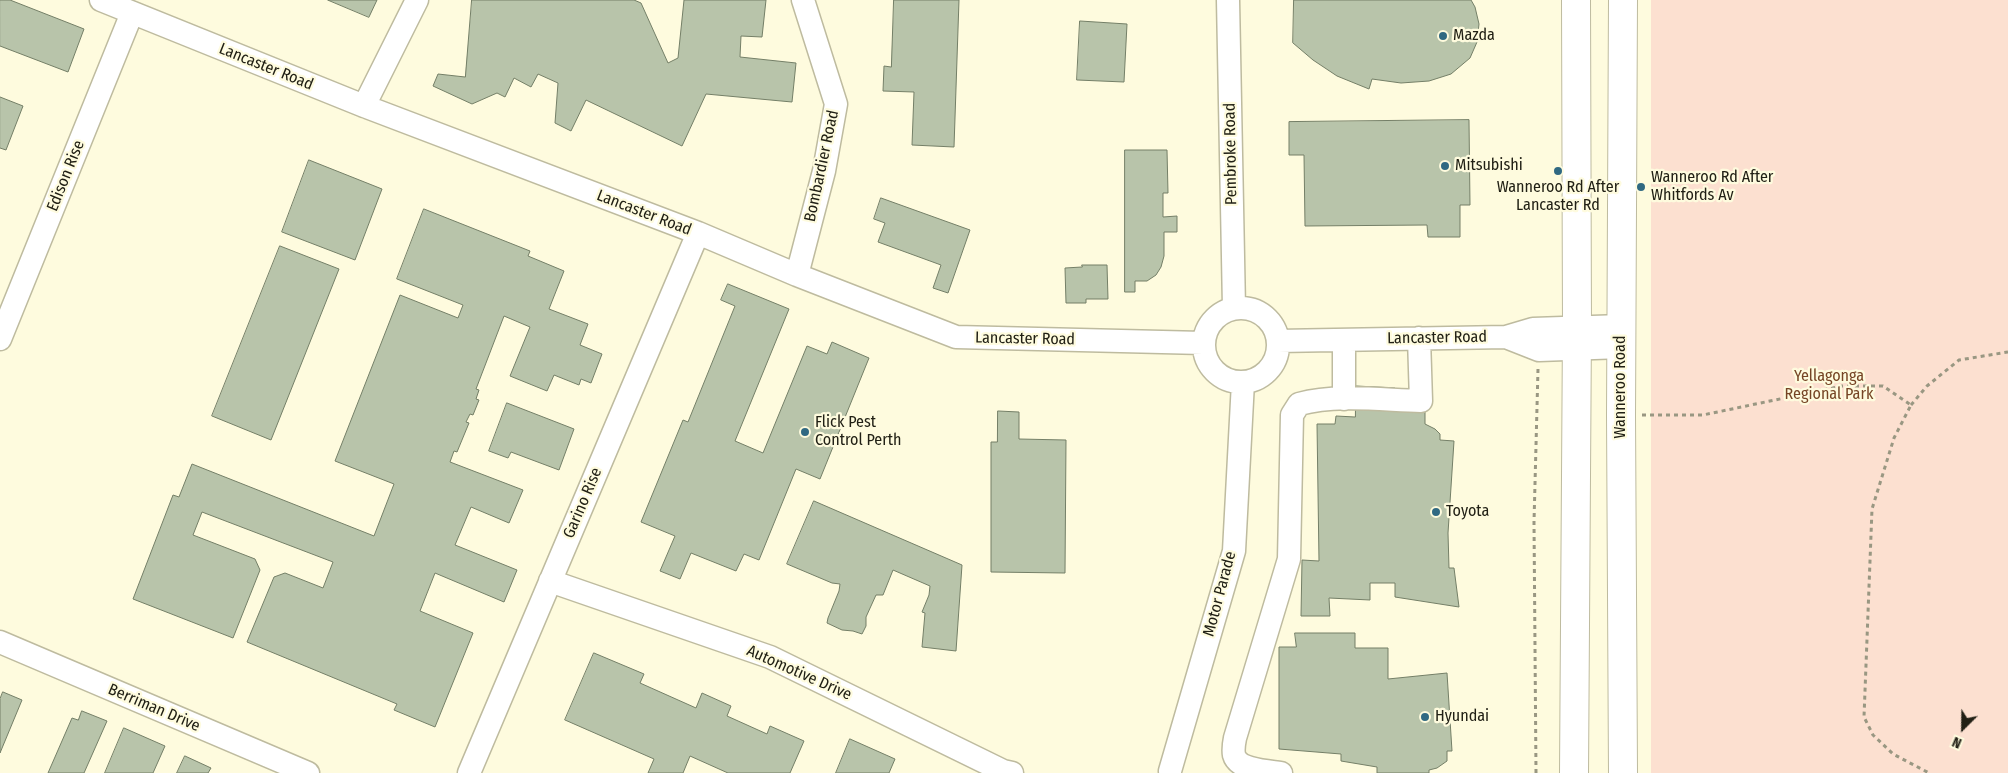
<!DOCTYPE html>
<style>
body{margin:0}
#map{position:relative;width:2008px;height:773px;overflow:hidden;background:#fefbde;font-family:"Fira Sans Condensed",sans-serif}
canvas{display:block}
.north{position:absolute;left:1938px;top:703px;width:50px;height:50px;-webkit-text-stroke:4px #fefbde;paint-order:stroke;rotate:203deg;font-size:14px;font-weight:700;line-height:20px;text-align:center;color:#212015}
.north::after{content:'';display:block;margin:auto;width:18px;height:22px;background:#212015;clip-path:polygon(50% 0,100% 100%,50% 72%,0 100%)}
</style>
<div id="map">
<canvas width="2008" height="773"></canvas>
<div class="north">N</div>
</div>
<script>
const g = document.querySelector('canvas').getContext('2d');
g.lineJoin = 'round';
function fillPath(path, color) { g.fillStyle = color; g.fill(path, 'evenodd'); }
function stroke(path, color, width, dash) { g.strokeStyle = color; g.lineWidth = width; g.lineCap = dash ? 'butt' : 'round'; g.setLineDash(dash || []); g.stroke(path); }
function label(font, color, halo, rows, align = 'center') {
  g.font = font + ' "Fira Sans Condensed",sans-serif'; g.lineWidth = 4.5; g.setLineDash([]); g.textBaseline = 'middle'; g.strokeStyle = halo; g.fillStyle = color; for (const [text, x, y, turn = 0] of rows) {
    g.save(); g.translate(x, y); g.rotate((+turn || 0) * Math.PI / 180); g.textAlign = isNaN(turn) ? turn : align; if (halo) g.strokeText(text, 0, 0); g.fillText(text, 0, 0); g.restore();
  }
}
fillPath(new Path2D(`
 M1651 0H2008V773H1651Z`), '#fce0d0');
const building = new Path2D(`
 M0 0H10L84 29 68 72 0 46Z
 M328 0H377L369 17Z
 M472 0H634L641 3 668 63 678 58 684 0H766L762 37 741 36 740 57 796 63 792 102 706 94 682 146 586 100 571 131 555 123 558 83 538 74 531 87 514 78 505 97 497 93 472 104 433 86 438 74 465 77Z
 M894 0H959L954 147 912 145 914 92 883 91 884 66 891 67Z
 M1294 0H1471L1475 7 1479 24 1477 42 1470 58 1451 74 1429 81 1401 83 1372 79 1369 89 1337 76 1313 60 1293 43Z
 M1080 21 1127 24 1124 82 1077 80Z
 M0 97 23 106 6 150 0 148Z
 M1469 120 1470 205H1460V237H1428L1427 225 1305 226 1304 155H1289V122Z
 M1125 150H1167L1168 193H1163V217L1177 216V232H1164V256L1161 267 1156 275 1147 281H1135V292H1125Z
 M309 160 382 189 355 260 282 232Z
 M881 198 970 230 948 293 933 288 941 265 878 242 885 223 874 219Z
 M424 209 530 251 528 256 564 271 549 309 588 324 580 345 602 354 591 383 581 379 579 385 554 375 547 391 510 376 530 327 504 316 476 389 479 390 476 399 479 400 473 415 470 414 466 422 469 423 457 452 454 451 450 462 523 490 509 523 471 507 455 545 517 570 504 602 435 573 420 611 473 633 435 727 394 710 397 704 247 642 274 577 285 573 323 588 333 562 202 512 193 535 255 559 260 570 233 638 133 599 173 495 179 497 192 464 374 536 394 484 335 461 400 295 458 318 463 305 397 279Z
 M280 246 339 269 271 440 212 416Z
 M1082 265H1107L1108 299H1086V303H1066L1065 268 1082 267Z
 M728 284 789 309 735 441 763 453 807 346 827 354 832 342 869 358 820 479 796 469 759 560 744 554 736 571 691 553 680 579 660 571 675 536 641 522 683 420 688 422 735 306 721 300Z
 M1356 386 1395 388 1394 410 1425 411V424L1435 429 1440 434V440L1454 441 1448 533 1449 568H1454L1459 607 1395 597V583H1370V600L1329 598 1330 616H1301L1302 560 1319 561 1317 424H1335L1336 416 1355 417Z
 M507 403 574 429 559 470 511 452 508 458 489 451Z
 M998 411 1019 412V439L1066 440 1065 573 991 572V442H997Z
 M814 501 962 565 956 651 922 647 925 613 922 612 929 595 930 586 893 570 883 595H876L866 617V626L862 634 853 631 842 630 827 623 828 618 839 591 840 584 832 583 787 564Z
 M1295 633H1355V648H1388V679L1447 673 1452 751H1447V761L1437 768 1429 770V773H1377V767L1341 761V754L1279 749V647H1296Z
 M594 653 644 674 640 683 696 708 702 693 731 706 727 716 767 734 770 726 804 741 790 773H728L690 756 683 773H648L654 759 565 720Z
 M3 692 22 700 0 753V699Z
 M82 711 107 721 84 773H48L72 718 78 720Z
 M124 728 165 746 153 773H105Z
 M850 739 895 759 889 773H836Z
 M185 756 211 768 208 773H177Z`);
fillPath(building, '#b8c4aa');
stroke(building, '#747f67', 1);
const minor = new Path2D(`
 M101 0 364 106 698 233 797 275 956 337 1203 343
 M1228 0 1234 308
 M364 106 417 0
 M797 275 824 171 836 104 803 0
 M1204 345a37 37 0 1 1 74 0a37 37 0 1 1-74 0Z
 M1506 337 1539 350 1622 347
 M0 339 132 13
 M1344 340V399
 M1278 341 1506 337 1533 329 1622 326
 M550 581 770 657 1003 771 1012 773
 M0 642 308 773
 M1170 771 1234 551 1243 382
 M469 773 698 233
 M1281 773C1268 771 1238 770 1234 755 1233 750 1234 743 1235 738L1289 559 1292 415 1299 404C1338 394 1381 400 1421 401L1419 338`);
const highway = new Path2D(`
 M1574 773 1577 327 1576 0
 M1623 773 1621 415 1623 0`);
stroke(minor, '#bebb9f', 25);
stroke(highway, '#bebb9f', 30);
stroke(new Path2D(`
 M1911 405 1927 386 1959 360 2008 352
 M1642 415H1703L1842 386H1883L1911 405 1894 438 1872 509 1864 717 1873 735 1893 754 1929 773
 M1536 773 1534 522 1538 369`), '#999782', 3, [4, 4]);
stroke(minor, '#fff', 22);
stroke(highway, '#fff', 28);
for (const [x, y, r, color] of [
 [1443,36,5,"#306982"],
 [1445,166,5,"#306982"],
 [1558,171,5,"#306982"],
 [1641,187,5,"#306982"],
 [805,432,5,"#306982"],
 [1436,512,5,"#306982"],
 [1425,717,5,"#306982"]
]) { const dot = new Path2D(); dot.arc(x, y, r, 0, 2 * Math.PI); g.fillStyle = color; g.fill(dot); stroke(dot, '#fefbde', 2); }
label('16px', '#212015', '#fefbde', [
 ["Mazda",1453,36],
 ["Mitsubishi",1455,166],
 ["Wanneroo Rd After",1651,178],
 ["Whitfords Av",1651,196],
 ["Wanneroo Rd After",1558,188,"center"],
 ["Lancaster Rd",1558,206,"center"],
 ["Flick Pest",815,423],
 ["Control Perth",815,441],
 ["Toyota",1446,512],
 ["Hyundai",1435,717]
], 'left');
label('16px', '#212015', '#fefbde', [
 ["Lancaster Road",266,67,22],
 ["Pembroke Road",1231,154,-91],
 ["Bombardier Road",822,166,-78],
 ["Edison Rise",66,176,-68],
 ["Lancaster Road",644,213,21],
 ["Lancaster Road",1437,338,-1],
 ["Lancaster Road",1025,339,1],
 ["Wanneroo Road",1621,387,-90],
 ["Garino Rise",583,503,-67],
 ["Motor Parade",1220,594,-75],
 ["Automotive Drive",799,673,24],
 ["Berriman Drive",154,708,23]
]);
label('16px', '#754424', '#fefbde', [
 ["Yellagonga",1829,377],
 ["Regional Park",1829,395]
]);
</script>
